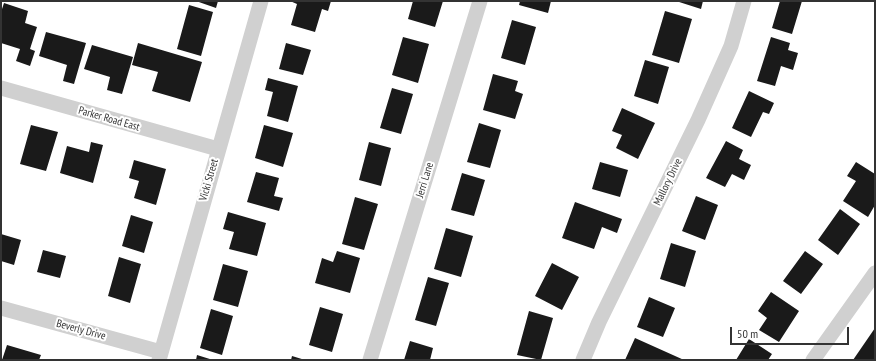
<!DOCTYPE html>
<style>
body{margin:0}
#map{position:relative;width:876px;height:361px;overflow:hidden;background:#fff;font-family:"PT Sans Narrow",sans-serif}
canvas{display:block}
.frame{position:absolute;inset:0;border:2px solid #333;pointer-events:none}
.scale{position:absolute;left:730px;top:327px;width:119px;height:18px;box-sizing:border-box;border:2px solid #333;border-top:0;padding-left:5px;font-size:12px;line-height:14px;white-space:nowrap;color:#333;-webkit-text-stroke:3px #fff;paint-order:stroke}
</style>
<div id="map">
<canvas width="876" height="361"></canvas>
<div class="frame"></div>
<div class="scale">50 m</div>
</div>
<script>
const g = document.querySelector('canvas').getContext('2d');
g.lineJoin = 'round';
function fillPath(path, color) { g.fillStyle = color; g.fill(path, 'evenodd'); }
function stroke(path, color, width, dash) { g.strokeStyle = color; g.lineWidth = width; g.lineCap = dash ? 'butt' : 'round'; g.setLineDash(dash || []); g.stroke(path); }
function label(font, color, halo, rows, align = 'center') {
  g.font = font + ' "PT Sans Narrow",sans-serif'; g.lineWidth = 4; g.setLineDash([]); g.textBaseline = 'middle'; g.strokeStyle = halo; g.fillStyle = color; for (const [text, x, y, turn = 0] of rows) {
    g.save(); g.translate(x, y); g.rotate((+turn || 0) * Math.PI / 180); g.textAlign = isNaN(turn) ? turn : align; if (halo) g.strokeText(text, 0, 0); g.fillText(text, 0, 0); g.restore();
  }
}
fillPath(new Path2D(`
 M196 1H218L216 8Z
 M290 1H331L328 11 322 9 315 32 291 25 297 4Z
 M413 1H443L435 27 408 19Z
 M520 1H551L548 13 519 5Z
 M676 1H703L701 9Z
 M780 1H802L792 34 772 28Z
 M4 3 28 11 25 23 37 27 30 49 35 51 30 66 16 61 20 49 1 43V12Z
 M189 5 213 12 201 56 177 49Z
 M665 11 692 19 679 63 652 55Z
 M512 20 536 27 525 65 501 58Z
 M46 32 86 43 74 84 63 81 67 65 39 56Z
 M403 37 429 44 418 83 392 75Z
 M771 37 790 43 788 50 798 53 793 70 781 66 775 86 757 81Z
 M138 43 202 62 190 102 152 91 158 72 132 65Z
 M286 43 311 50 303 75 279 69Z
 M92 45 133 57 122 94 107 90 110 77 84 69Z
 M645 60 669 67 658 104 634 96Z
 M493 74 518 81 515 91 523 94 515 119 483 110Z
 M268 78 298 86 288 122 267 116 273 92 265 90Z
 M392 88 413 94 401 134 380 128Z
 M749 91 774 103 769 114 763 112 751 137 732 128Z
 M622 108 655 123 638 159 616 148 622 135 612 131Z
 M479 123 501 130 490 168 467 162Z
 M31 125 58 132 46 171 20 164Z
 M264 125 293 133 283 167 255 158Z
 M726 141 743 150 739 159 751 165 744 180 732 174 725 187 706 178Z
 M91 142 103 145 93 183 60 173 67 146 89 152Z
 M369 142 391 148 381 186 359 180Z
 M134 160 166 169 156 205 134 198 139 181 129 178Z
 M600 162 628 170 620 197 592 189Z
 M856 162 875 174V205L868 217 843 201 856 181 847 176Z
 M256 172 279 178 274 196 283 198 279 211 247 202Z
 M462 173 485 180 474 216 451 210Z
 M696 196 718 205 705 240 682 231Z
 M355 197 378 204 364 250 342 244Z
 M575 202 622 219 617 233 602 227 594 249 562 238Z
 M840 209 860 224 838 255 818 240Z
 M228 212 266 223 257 256 229 249 234 232 223 229Z
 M131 215 153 222 144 253 122 246Z
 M446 228 473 236 461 277 434 269Z
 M1 234 21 240 14 265 1 261Z
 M671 243 696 251 685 287 660 279Z
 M43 250 66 256 60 278 37 272Z
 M337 251 360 258 350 293 315 283 322 258 333 262Z
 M805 251 823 264 801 294 783 281Z
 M119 257 141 264 130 303 108 296Z
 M552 263 579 277 562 310 535 296Z
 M223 264 248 271 238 307 213 300Z
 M428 277 449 283 436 326 415 320Z
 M771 292 799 311 779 342 759 330 767 318 758 311Z
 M649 297 675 308 663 337 637 327Z
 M320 307 343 314 332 352 309 345Z
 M211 309 233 316 222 355 200 348Z
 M529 311 553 318 541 360 517 355Z
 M875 328V360H853Z
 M635 338 684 360H625Z
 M749 339 772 354 768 360H736Z
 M410 341 433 348 430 360H404Z
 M7 345 41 355 39 360H2Z
 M197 355 213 360H196Z
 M292 356 305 360H291Z`), '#1a1a1a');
stroke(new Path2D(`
 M1 88 218 149
 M1 308 161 352
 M159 360 261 1
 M370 360 480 1
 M583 360 599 322 698 120 731 46 744 1
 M813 360 875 273`), '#d0d0d0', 15);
label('11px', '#333', '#fff', [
 ["Parker Road East",109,119,16],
 ["Vicki Street",209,180,-74],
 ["Jerri Lane",425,180,-73],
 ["Mallory Drive",668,182,-64],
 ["Beverly Drive",81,330,15]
]);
</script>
